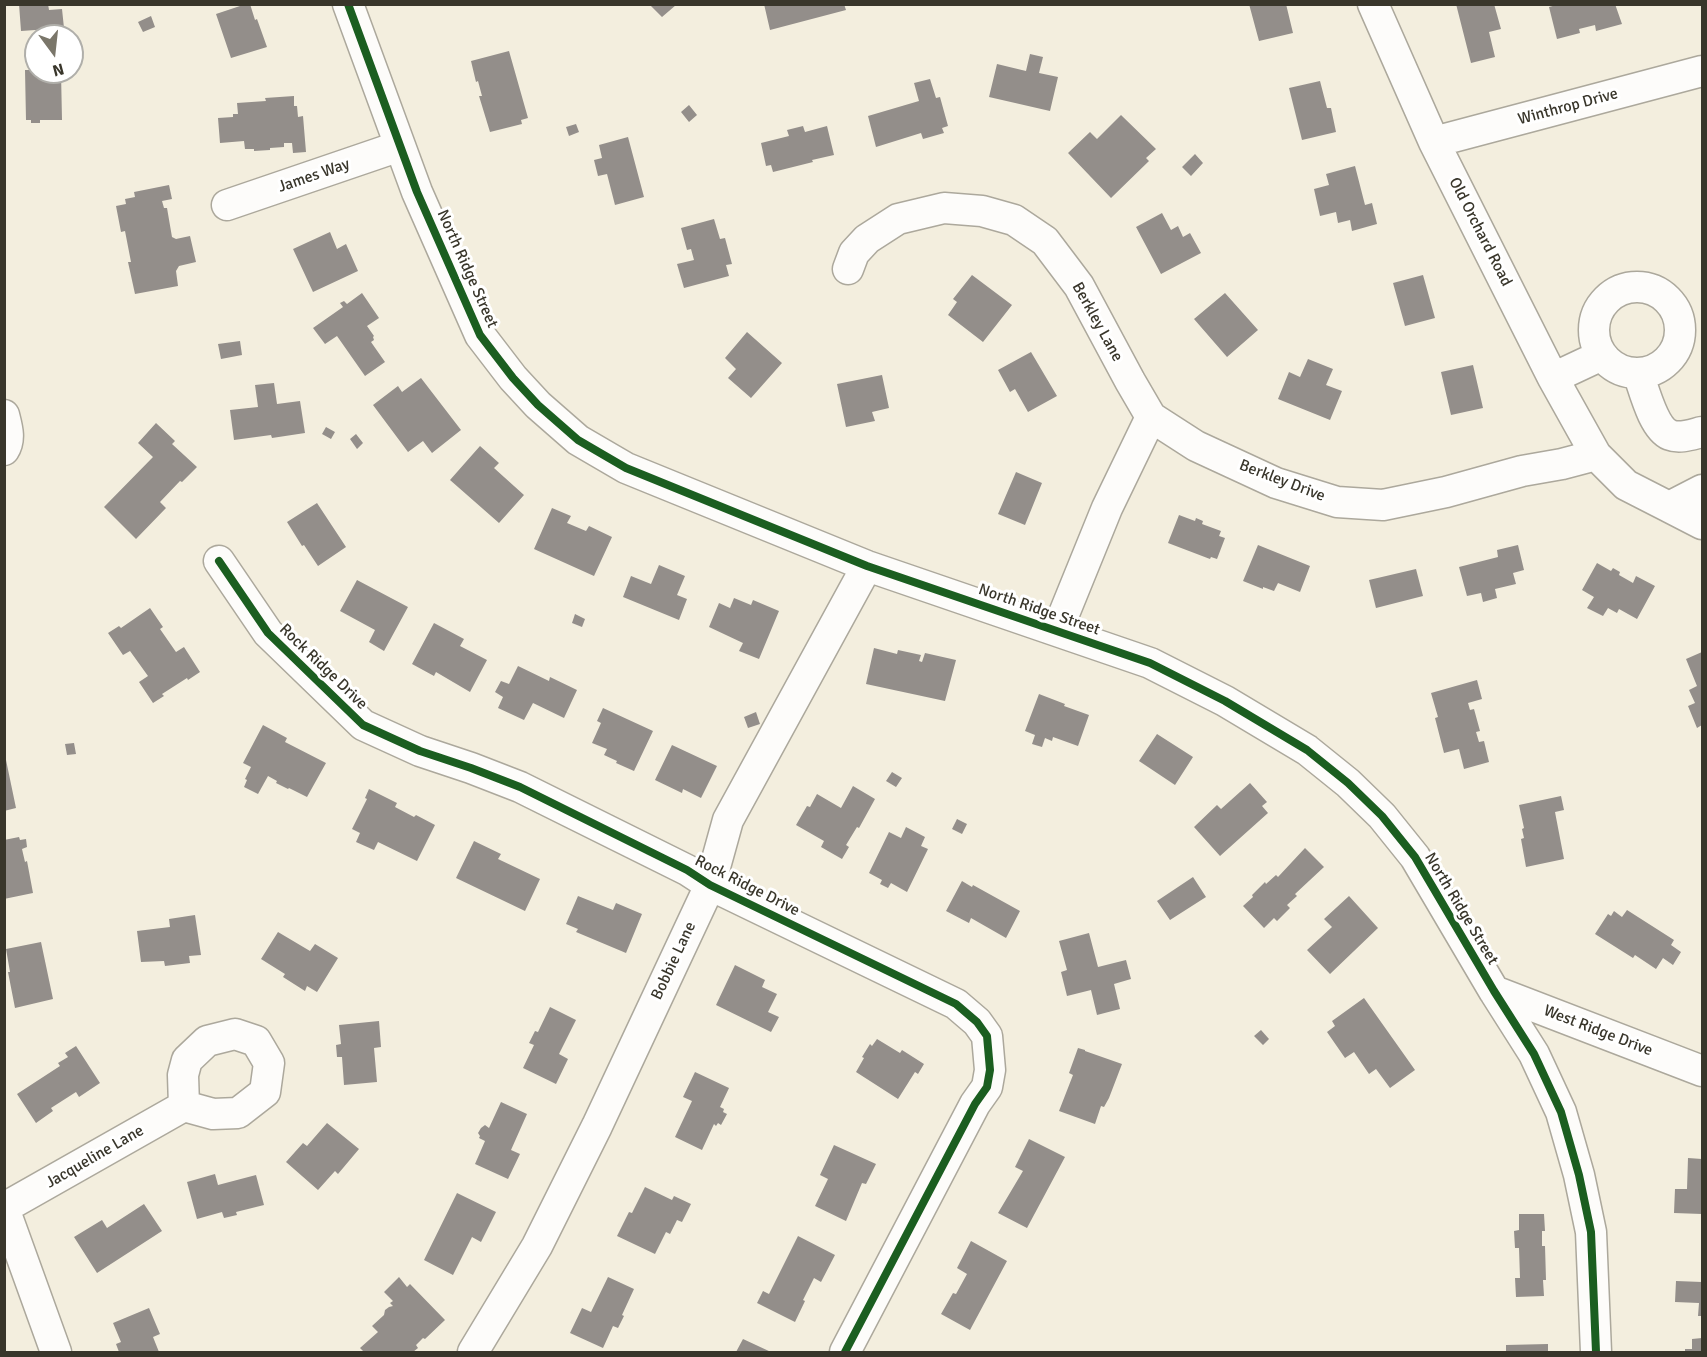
<!DOCTYPE html>
<style>
body{margin:0}
#map{position:relative;width:1707px;height:1357px;overflow:hidden;background:#f3eede;font-family:Signika,sans-serif}
canvas{display:block}
.frame{position:absolute;inset:0;border:6px solid #39362b;pointer-events:none}
.north{position:absolute;left:24px;top:24px;width:60px;height:60px;box-sizing:border-box;background:#fff;border:2px solid #b0afaa;border-radius:50%;rotate:165deg;font-size:16px;font-weight:700;line-height:24px;text-align:center;color:#39362b}
.north::after{content:'';display:block;margin:auto;width:21px;height:27px;background:#7a766a;clip-path:polygon(50% 0,100% 100%,50% 72%,0 100%)}
</style>
<div id="map">
<canvas width="1707" height="1357"></canvas>
<div class="frame"></div>
<div class="north">N</div>
</div>
<script>
const g = document.querySelector('canvas').getContext('2d');
g.lineJoin = 'round';
function fillPath(path, color) { g.fillStyle = color; g.fill(path, 'evenodd'); }
function stroke(path, color, width, dash) { g.strokeStyle = color; g.lineWidth = width; g.lineCap = dash ? 'butt' : 'round'; g.setLineDash(dash || []); g.stroke(path); }
function label(font, color, halo, rows, align = 'center') {
  g.font = font + ' Signika,sans-serif'; g.lineWidth = 6; g.setLineDash([]); g.textBaseline = 'middle'; g.strokeStyle = halo; g.fillStyle = color; for (const [text, x, y, turn = 0] of rows) {
    g.save(); g.translate(x, y); g.rotate((+turn || 0) * Math.PI / 180); g.textAlign = isNaN(turn) ? turn : align; if (halo) g.strokeText(text, 0, 0); g.fillText(text, 0, 0); g.restore();
  }
}
fillPath(new Path2D(`
 M19 4H48L49 10 62 9 64 28 21 31Z
 M246 4H250L255 20 257 19 267 47 231 58 216 14Z
 M764 4H844L846 10 770 30Z
 M1249 4H1286L1293 33 1259 41Z
 M1456 4H1494L1501 29 1489 32 1495 57 1471 63Z
 M1560 4H1615L1622 24 1596 31 1595 25 1579 29 1580 33 1557 39 1549 7Z
 M650 5H676L662 17Z
 M151 16 155 27 143 32 138 22Z
 M509 51 528 118 521 120 522 124 490 132 479 96H482L478 81 476 82 471 61Z
 M1030 54 1043 57 1039 73 1058 77 1050 111 989 97 997 64 1026 71Z
 M25 70H36V72H61L62 120H40V123H31V120H26Z
 M930 79 936 98 940 97 948 126 942 128 944 133 923 139 921 133 876 147 868 116 919 101 914 83Z
 M1320 81 1327 108H1331L1336 132 1302 140 1289 88Z
 M294 96V106H297L298 117 303 116 306 152 293 153 292 143H284V147L270 148V150L254 151V149H245L244 141 220 143 218 118 233 117V114H238L237 103 266 101 265 98Z
 M689 105 697 115 689 122 681 112Z
 M1121 115 1156 149 1146 158 1149 161 1111 198 1068 153 1090 132 1097 139Z
 M576 124 579 132 569 136 566 127Z
 M803 126 805 132 827 126 834 155 812 160 813 162 773 172 771 165 766 166 761 143 789 136 787 130Z
 M628 137 644 197 615 205 607 174 598 176 594 160 602 158 599 145Z
 M1195 154 1203 163 1191 176 1182 167Z
 M1355 166 1365 205 1372 203 1377 224 1352 231 1350 220 1338 223 1336 212 1320 216 1314 189 1329 185 1326 174Z
 M169 185 172 199 162 201 164 208H167L172 237 176 239 190 236 196 262 179 266 176 271 178 286 135 294 128 262H131L125 231 121 232 116 206 126 204 125 199 135 197 134 192Z
 M1162 213 1171 230 1178 226 1183 237 1190 233 1201 253 1161 274 1136 227Z
 M714 219 720 239 725 238 732 264 726 265 729 276 684 288 677 264 694 260 691 249 687 250 681 228Z
 M330 232 337 249 346 244 358 271 313 292 293 249Z
 M972 275 1012 305 983 342 948 315 957 302 953 299Z
 M1423 275 1435 318 1405 326 1393 283Z
 M362 293 379 318 367 326 374 336 373 337 374 340 371 342 385 362 365 376 337 336 325 344 313 328 343 307 340 303 344 301 347 304Z
 M1225 293 1258 330 1227 357 1194 319Z
 M747 332 782 363 751 398 728 378 736 369 725 358Z
 M240 341 242 355 221 359 218 344Z
 M1031 352 1057 396 1028 412 1015 389 1010 392 998 370Z
 M1308 359 1333 369 1326 385 1342 391 1330 420 1278 399 1289 372 1300 377Z
 M1473 365 1483 408 1451 415 1441 372Z
 M882 375 889 408 872 412 875 421 846 427 837 384Z
 M421 378 461 430 432 453 423 441 408 452 373 405 398 386 402 392Z
 M274 383 277 404 300 401 305 433 272 438 271 435 234 440 230 410 258 407 255 385Z
 M156 423 175 441 172 444 197 467 182 482 180 481 160 502 166 508 136 539 104 507 153 457 138 443Z
 M326 427 335 432 331 439 322 434Z
 M356 434 363 443 357 449 350 439Z
 M480 446 499 463 494 468 524 495 499 523 450 480Z
 M1016 472 1042 483 1025 525 998 514Z
 M317 503 346 547 318 566 304 545 302 546 287 522Z
 M552 508 571 516 567 523 586 531 589 526 612 537 594 576 534 549Z
 M1179 515 1195 521 1196 518 1203 521 1202 524 1221 531 1219 536 1225 538 1217 559 1211 557 1210 559 1168 543Z
 M1258 545 1310 566 1300 592 1278 583 1274 591 1263 587V589L1243 581Z
 M1518 545 1524 570 1513 573 1516 584 1495 589 1497 598 1483 602 1481 593 1467 596 1459 567 1498 557 1497 550Z
 M1597 563 1611 571 1613 568 1620 572 1619 575 1633 583 1636 576 1655 586 1637 619 1619 609 1617 613 1608 608 1603 616 1587 608 1594 597 1582 590Z
 M659 565 685 576 677 595 687 599 679 620 623 597 631 576 651 584Z
 M1416 569 1423 596 1376 608 1369 580Z
 M357 580 408 607 384 651 369 642 375 630 340 611Z
 M734 598 751 605 753 600 779 611 759 659 739 651 743 643 709 627 719 603 730 608Z
 M150 608 163 627 160 629 176 652 184 647 200 672 188 680 187 678 162 694 164 696 153 703 139 682 148 676 130 651 123 655 108 633 119 626 121 628Z
 M575 614 585 619 582 627 572 623Z
 M434 623 464 639 460 646 487 660 470 692 436 672 434 676 412 664Z
 M874 648 897 654 898 650 921 655 919 661 922 662 925 653 956 660 945 701 866 684Z
 M1702 652V725L1697 728 1688 706 1695 703 1689 690 1697 686 1686 659Z
 M518 666 549 681 550 677 577 690 564 718 533 703 524 720 498 708 503 697 495 692 501 681 509 684Z
 M1477 680 1482 699 1468 703 1470 710 1474 709 1480 731 1476 732 1479 742 1484 741 1489 762 1464 769 1459 749 1444 753 1435 718 1438 717 1431 693Z
 M1039 694 1065 704 1064 706 1089 715 1078 746 1053 737 1052 741 1045 738 1042 747 1032 744 1035 735 1025 731Z
 M603 708 653 731 634 771 616 763 617 761 604 755 607 749 592 743 601 723 597 721Z
 M756 712 760 724 748 728 744 717Z
 M263 725 287 738 285 742 326 763 307 797 289 788 288 789 276 783 277 781 268 776 258 794 244 787 247 780 245 779 251 767 243 763Z
 M1157 734 1193 757 1175 785 1139 761Z
 M74 743 76 754 67 755 65 744Z
 M672 745 717 766 701 798 683 789 682 793 655 780Z
 M6 760 16 808 4 811V761Z
 M892 772 902 778 896 787 886 781Z
 M1250 783 1267 802 1262 806 1268 813 1220 856 1194 827 1217 805 1221 809Z
 M853 786 875 799 859 828 857 827 846 845 849 847 842 859 821 847 824 841 796 825 807 806 810 807 817 794 841 808Z
 M369 789 397 803 395 807 414 817 416 815 435 825 417 861 378 842 374 850 356 842 360 833 352 829 367 799 365 798Z
 M1561 796 1564 810 1555 812 1564 859 1526 867 1521 839 1524 838 1522 829 1524 828 1519 805Z
 M957 819 967 824 962 834 952 829Z
 M906 827 925 837 921 846 928 849 907 892 891 883 888 888 880 884 882 880 869 873 889 832 901 838Z
 M19 837 20 840 26 839 27 847 22 849 25 862 27 861 33 893 4 899V840Z
 M474 841 501 854 498 859 540 879 525 911 456 878Z
 M1305 848 1324 867 1295 894 1297 896 1287 905 1290 908 1277 921 1274 918 1264 928 1243 906 1253 897 1252 895 1265 882 1266 884 1276 875 1278 877Z
 M1193 877 1206 897 1170 920 1157 901Z
 M962 881 972 887 973 885 1020 911 1006 938 971 918 969 923 946 911Z
 M578 896 613 910 616 903 642 914 626 953 576 932 578 929 566 924Z
 M1349 896 1378 928 1330 974 1307 950 1332 927 1324 919Z
 M1627 910 1674 940 1671 945 1681 952 1673 965 1663 958 1656 969 1635 955 1633 958 1595 934 1608 914 1611 916 1614 911 1622 917Z
 M195 915 201 955 189 956 190 963 165 966 164 961 141 962 137 931 170 927 169 919Z
 M278 932 310 951 315 944 338 958 317 992 307 986 305 991 283 977 285 974 261 959Z
 M1089 933 1098 967 1126 960 1131 979 1114 984 1120 1009 1097 1015 1091 990 1067 996 1061 972 1067 970 1059 941Z
 M41 942 53 999 15 1008 8 972H10L6 949Z
 M735 965 765 980 762 987 777 994 768 1012 779 1017 771 1032 716 1005Z
 M1364 998 1415 1070 1390 1088 1376 1069 1369 1074 1354 1052 1345 1058 1327 1032 1335 1026 1332 1021Z
 M550 1007 576 1020 559 1054 568 1059 556 1084 523 1068 534 1045 529 1043 535 1031 538 1032Z
 M379 1021 381 1047 374 1048 377 1082 344 1085 342 1057H337L336 1045 341 1044 339 1025Z
 M1261 1030 1269 1039 1263 1045 1254 1036Z
 M877 1039 900 1053 902 1050 924 1064 918 1074 915 1072 898 1099 856 1072 864 1058 862 1057 870 1044 872 1046Z
 M76 1046 100 1083 79 1097 76 1092 51 1108 53 1111 36 1123 17 1094 60 1066 58 1063 68 1057 65 1053Z
 M1078 1048 1085 1050V1051L1122 1064 1109 1098 1104 1107 1101 1106 1095 1124 1059 1111 1073 1075 1069 1073Z
 M695 1072 729 1088 720 1107 724 1109 723 1112 727 1114 721 1125 718 1123 716 1126 714 1124 702 1150 675 1137 692 1101 683 1097Z
 M501 1102 527 1114 511 1150 520 1154 508 1179 475 1164 485 1141 479 1138 480 1136 478 1133 481 1128 485 1125 489 1128Z
 M327 1123 359 1149 338 1174 335 1171 318 1190 286 1162 303 1143 307 1146Z
 M1029 1139 1065 1157 1027 1228 998 1213 1023 1171 1015 1167Z
 M834 1145 876 1164 866 1184 862 1183 846 1221 815 1206 828 1179 820 1175Z
 M1688 1158 1702 1159V1214L1674 1213 1675 1189H1687Z
 M215 1174 218 1185 256 1175 264 1205 236 1212 237 1215 224 1218 222 1212 197 1219 187 1182Z
 M645 1187 672 1200 674 1196 691 1204 682 1222 677 1220 670 1234 666 1232 655 1254 617 1236 629 1212 632 1213Z
 M457 1193 496 1212 481 1242 472 1237 453 1275 424 1260Z
 M144 1204 162 1231 97 1273 74 1237 102 1220 107 1228Z
 M1519 1214H1544L1545 1231H1542V1246H1545L1546 1280H1543L1544 1296 1516 1297 1515 1278H1520L1519 1248H1515L1514 1231 1519 1230Z
 M798 1236 835 1255 821 1282 814 1278 803 1300 805 1301 795 1322 757 1303 763 1291 769 1294Z
 M971 1241 1007 1261 970 1330 941 1314 953 1293 956 1294 967 1274 957 1268Z
 M399 1277 407 1287 410 1284 445 1320 425 1339 423 1338 416 1345 418 1348 413 1352H364L360 1348 378 1332 372 1326 384 1315 385 1310 389 1307 393 1306 390 1303 393 1301 384 1292Z
 M608 1277 634 1289 622 1315 624 1316 618 1328 613 1326 603 1348 570 1333 582 1308 591 1312Z
 M1676 1281 1702 1282V1316H1698L1699 1303 1675 1302Z
 M149 1308 160 1334 153 1337 159 1352H119L116 1344 121 1342 113 1323Z
 M1702 1338V1352H1685V1349H1692V1339Z
 M743 1339 771 1352H736Z
 M1548 1344V1352H1506V1345Z`), '#938e8a');
const minor = new Path2D(`
 M348 4 417 192 480 335 513 378 538 405 578 440 626 468 867 566 1150 663 1225 701 1307 750 1348 783 1382 816 1415 857 1494 991 1534 1054 1561 1112 1579 1175 1591 1232 1596 1352
 M1373 4 1434 142 1553 378 1596 455
 M1434 142 1702 71
 M227 205 400 146
 M848 269 854 253 867 239 898 219 944 208 982 211 1014 220 1045 241 1079 286 1130 381 1151 417 1196 446 1276 483 1337 502 1383 505 1446 492 1522 471 1562 464 1596 455 1626 485 1669 507 1702 490
 M1594 330a43 43 0 1 1 86 0a43 43 0 1 1-86 0Z
 M1638 373C1644 389 1653 428 1670 435 1680 439 1693 434 1702 432
 M1553 378 1602 355
 M4 415C7 427 11 439 4 450
 M1669 507 1702 524
 M219 561 268 633 363 725 420 751 471 768 520 787 687 870 710 885 956 1004 977 1022 987 1036 990 1070 987 1087 975 1104 845 1352
 M1057 631 1107 508 1151 417
 M1494 991 1702 1071
 M4 1208 184 1106 213 1114 238 1113 265 1092 269 1063 256 1041 235 1034 207 1041 187 1060 183 1075 184 1106
 M4 1208 56 1352
 M473 1352 537 1246 597 1126 710 885 728 820 867 566`);
stroke(minor, '#aca89c', 33);
stroke(minor, '#fdfcfa', 30);
stroke(new Path2D(`
 M348 4 417 192 480 335 513 378 538 405 578 440 626 468 867 566 1150 663 1225 701 1307 750 1348 783 1382 816 1415 857 1494 991 1534 1054 1561 1112 1579 1175 1591 1232 1596 1352
 M219 561 268 633 363 725 420 751 471 768 520 787 687 870 710 885 956 1004 977 1022 987 1036 990 1070 987 1087 975 1104 845 1352`), '#1b5e20', 8);
label('16px', '#39362b', '#fff', [
 ["Winthrop Drive",1568,107,-15],
 ["James Way",314,176,-19],
 ["Old Orchard Road",1480,232,63],
 ["North Ridge Street",467,269,66],
 ["Berkley Lane",1097,322,61],
 ["Berkley Drive",1282,481,21],
 ["North Ridge Street",1039,610,19],
 ["Rock Ridge Drive",323,667,44],
 ["Rock Ridge Drive",747,886,27],
 ["North Ridge Street",1461,909,59],
 ["Bobbie Lane",674,961,-65],
 ["West Ridge Drive",1598,1031,21],
 ["Jacqueline Lane",95,1157,-30]
]);
</script>
